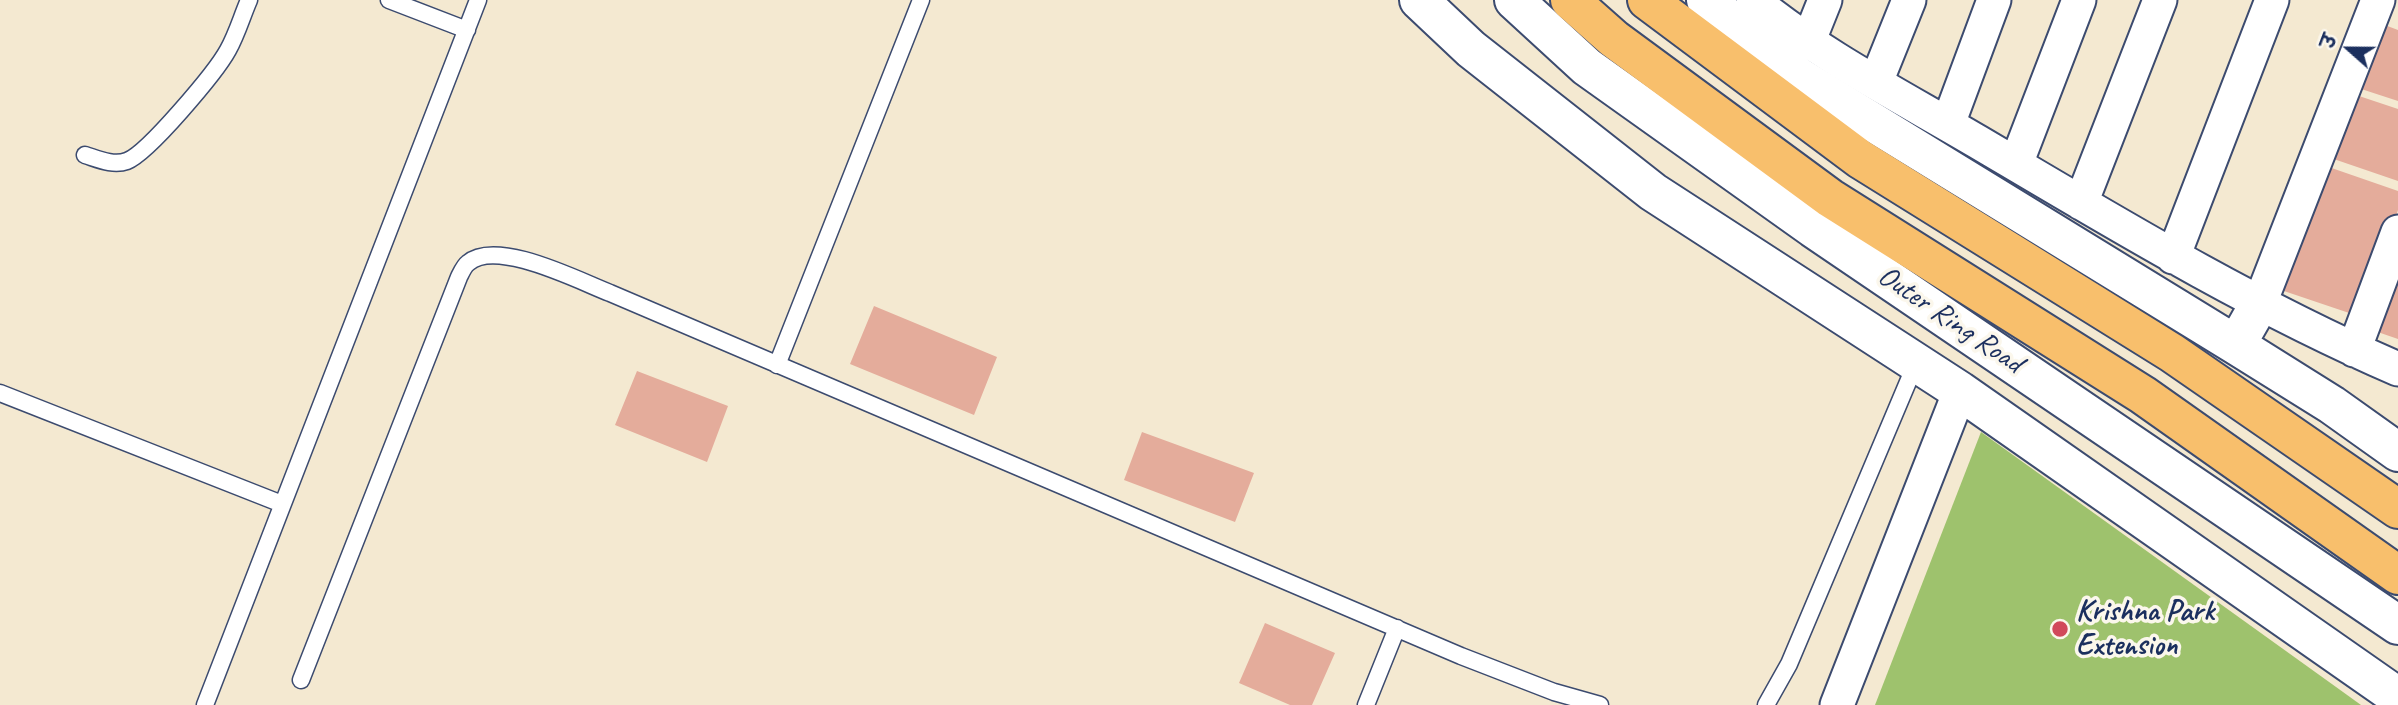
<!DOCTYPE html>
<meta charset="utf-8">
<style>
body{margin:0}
#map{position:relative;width:2398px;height:705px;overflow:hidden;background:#f4e9d1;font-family:Caveat,"Playpen Sans Deva",sans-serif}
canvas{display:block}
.north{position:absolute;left:2314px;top:14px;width:70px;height:70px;-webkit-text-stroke:5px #fbf7ec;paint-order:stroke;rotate:291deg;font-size:19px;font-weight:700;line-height:28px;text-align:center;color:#1b2f5e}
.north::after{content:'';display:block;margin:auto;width:24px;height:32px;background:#1b2f5e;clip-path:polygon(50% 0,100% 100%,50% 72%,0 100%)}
</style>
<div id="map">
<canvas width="2398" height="705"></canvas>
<div class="north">उ</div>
</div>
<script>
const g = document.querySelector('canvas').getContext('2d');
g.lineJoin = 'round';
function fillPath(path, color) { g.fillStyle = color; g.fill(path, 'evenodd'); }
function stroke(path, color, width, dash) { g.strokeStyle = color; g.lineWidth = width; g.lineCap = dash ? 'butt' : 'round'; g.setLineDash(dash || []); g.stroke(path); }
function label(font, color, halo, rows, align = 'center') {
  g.font = font + ' Caveat,sans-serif'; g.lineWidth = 7; g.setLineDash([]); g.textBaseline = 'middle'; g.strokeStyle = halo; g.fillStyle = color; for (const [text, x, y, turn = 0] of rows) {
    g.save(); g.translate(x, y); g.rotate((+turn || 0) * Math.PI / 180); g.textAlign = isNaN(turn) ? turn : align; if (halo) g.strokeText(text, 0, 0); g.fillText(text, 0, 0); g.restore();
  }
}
fillPath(new Path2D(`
 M1981 432 2343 692 2361 705H1875Z`), '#9ec26d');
fillPath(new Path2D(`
 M2374 21 2398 30V101L2352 86Z
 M2344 91 2398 109V181L2322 155Z
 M2320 164 2398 191V210L2361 317 2278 289Z
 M2398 263V339L2366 328Z
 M874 306 997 357 974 415 850 364Z
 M637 371 728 406 707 462 615 425Z
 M1142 432 1254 473 1235 522 1124 480Z
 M1265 623 1335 653 1312 705H1290L1239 683Z`), '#e4ac9b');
const service = new Path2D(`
 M389 0 467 30
 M85 155C98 159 113 166 127 161 148 153 216 72 228 50 237 34 242 16 249 0
 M777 365 921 0
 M0 393 282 504
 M301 680 459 277C461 273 464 266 468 263 496 238 579 281 610 293L1461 656 1554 692 1600 705
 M205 705 478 0
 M1366 705 1397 628
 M1766 705 1789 664 1916 363`);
const minor = new Path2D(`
 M1753 0C1821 56 1902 97 1978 142 2115 223 2252 306 2398 369
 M1809 40 1825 0
 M1876 82 1909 0
 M1948 124 1994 0
 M2016 164 2079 0
 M2081 203 2160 0
 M2173 257 2272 0
 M2260 303 2378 0
 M2354 350 2398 232
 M1837 705 1960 391`);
const tertiary = new Path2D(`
 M1419 0 1471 49 1653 192 1960 391 2398 697
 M1514 0 1587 67 1813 228 2398 625
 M1706 0 1799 77 2236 345 2332 405 2398 452
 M2236 345 2260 303`);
const primary = new Path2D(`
 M1570 0 1614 39 1830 198 2143 395 2398 575
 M1647 0 1860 159 2172 353 2398 509`);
stroke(service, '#3c4b6f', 19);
stroke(minor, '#3c4b6f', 37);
stroke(tertiary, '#3c4b6f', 42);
stroke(primary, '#3c4b6f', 42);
stroke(service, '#fff', 16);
stroke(minor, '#fff', 33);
stroke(tertiary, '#fff', 38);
stroke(primary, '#f8bf6c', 38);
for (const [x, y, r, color] of [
 [2060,629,9,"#d1495b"]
]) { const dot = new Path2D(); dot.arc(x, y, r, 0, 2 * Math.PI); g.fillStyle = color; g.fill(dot); stroke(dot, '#fbf7ec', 2.5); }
label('30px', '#1b2f5e', '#fbf7ec', [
 ["Outer Ring Road",1950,320,34]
]);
label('bold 30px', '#1b2f5e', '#fbf7ec', [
 ["Krishna Park",2076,612],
 ["Extension",2076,646]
], 'left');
</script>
